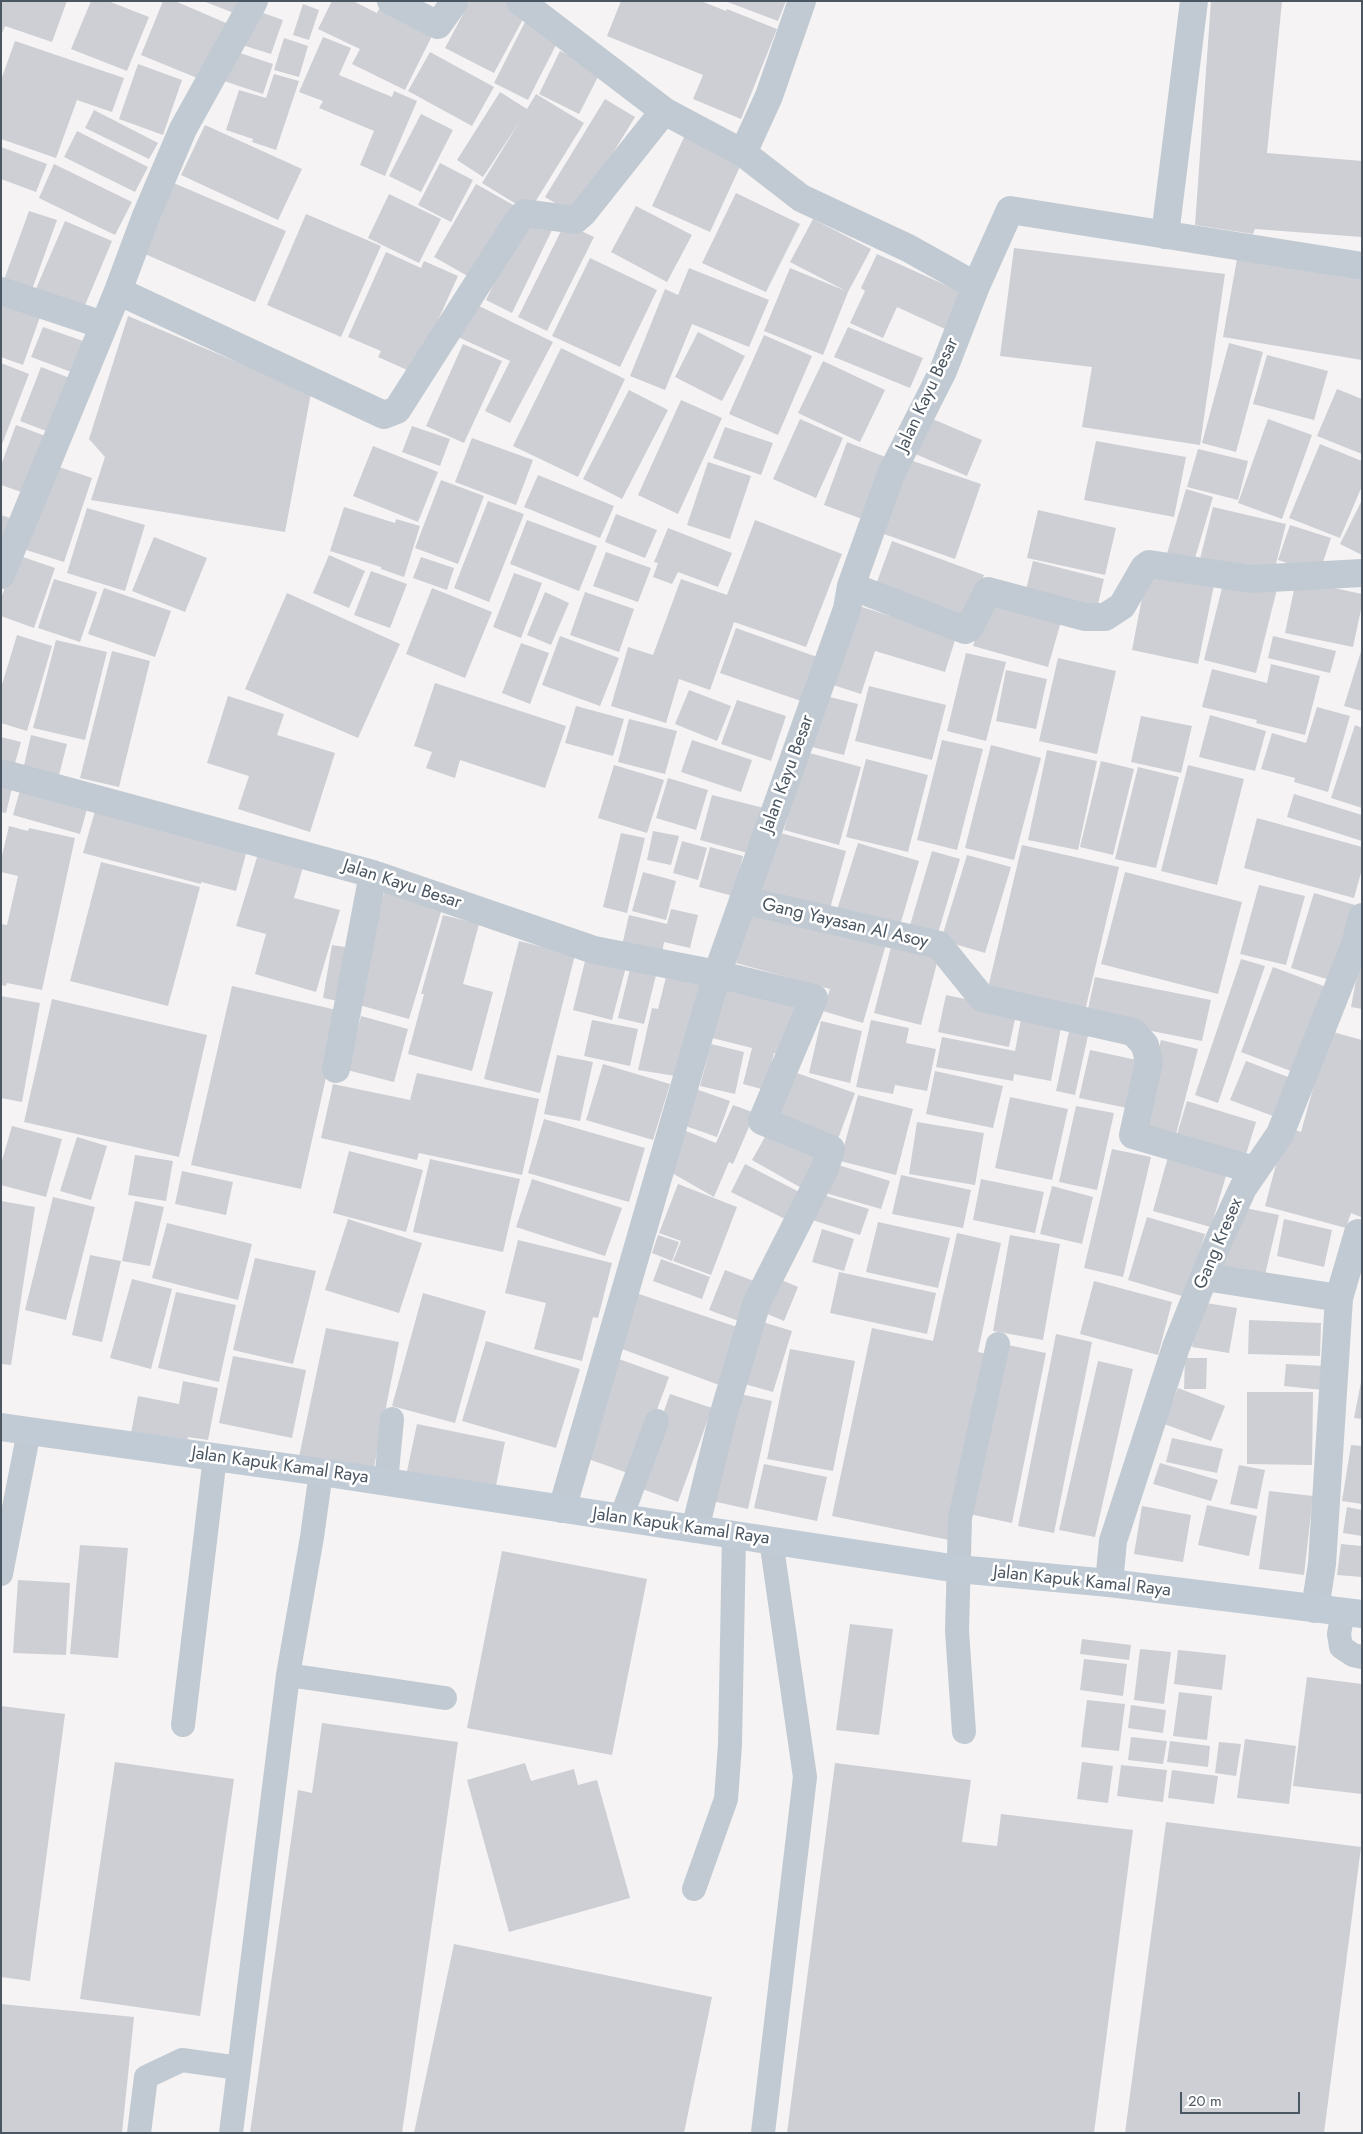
<!DOCTYPE html>
<style>
body{margin:0}
#map{position:relative;width:1363px;height:2134px;overflow:hidden;background:#f5f3f3;font-family:Jost,sans-serif}
canvas{display:block}
.frame{position:absolute;inset:0;border:2px solid #4a5661;pointer-events:none}
.scale{position:absolute;left:1180px;top:2092px;width:120px;height:22px;box-sizing:border-box;border:2px solid #4a5661;border-top:0;padding-left:6px;font-size:15px;line-height:18px;white-space:nowrap;color:#4a5661;-webkit-text-stroke:4px #fff;paint-order:stroke}
</style>
<div id="map">
<canvas width="1363" height="2134"></canvas>
<div class="frame"></div>
<div class="scale">20 m</div>
</div>
<script>
const g = document.querySelector('canvas').getContext('2d');
g.lineJoin = 'round';
function fillPath(path, color) { g.fillStyle = color; g.fill(path, 'evenodd'); }
function stroke(path, color, width, dash) { g.strokeStyle = color; g.lineWidth = width; g.lineCap = dash ? 'butt' : 'round'; g.setLineDash(dash || []); g.stroke(path); }
function label(font, color, halo, rows, align = 'center') {
  g.font = font + ' Jost,sans-serif'; g.lineWidth = 5; g.setLineDash([]); g.textBaseline = 'middle'; g.strokeStyle = halo; g.fillStyle = color; for (const [text, x, y, turn = 0] of rows) {
    g.save(); g.translate(x, y); g.rotate((+turn || 0) * Math.PI / 180); g.textAlign = isNaN(turn) ? turn : align; if (halo) g.strokeText(text, 0, 0); g.fillText(text, 0, 0); g.restore();
  }
}
fillPath(new Path2D(`
 M1 1H67L52 42 5 26 1 36Z
 M91 1H108L149 17 127 71 71 49Z
 M163 1H175L226 23 202 80 141 55Z
 M203 1H244L239 15Z
 M332 1H353L377 13 381 5 434 32 405 90 352 64 360 49 318 29Z
 M470 1H512L528 10 494 73 445 48Z
 M621 1H701L726 11 727 9 777 29 741 119 693 99 703 75 607 36Z
 M725 1H786L778 21Z
 M1211 1H1282L1267 153 1362 161V237L1255 229 1253 234 1195 225Z
 M303 4 319 10 309 40 293 35Z
 M252 9 283 20 271 54 239 44Z
 M525 22 559 39 528 100 494 83Z
 M323 37 351 48 339 75 392 97 394 91 417 101 385 176 360 165 374 131 319 108 323 101 299 92Z
 M284 38 308 46 299 77 274 70Z
 M15 41 124 78 112 112 77 100 56 158 1 139V80Z
 M234 51 273 64 263 94 224 81Z
 M560 51 601 71 579 114 539 94Z
 M430 52 494 87 472 126 408 91Z
 M138 64 182 80 163 135 119 119Z
 M274 74 299 81 276 150 252 142 253 139 226 130 239 90 266 98Z
 M500 92 527 109 536 94 584 123 529 212 482 183 520 121 483 177 457 160Z
 M605 99 635 117 575 215 545 197Z
 M94 110 158 143 149 159 85 128Z
 M421 114 453 130 421 192 389 176Z
 M205 125 302 169 278 220 181 175Z
 M77 131 148 167 135 192 64 157Z
 M686 133 743 160 710 232 652 206Z
 M1 147 47 164 36 192 1 179Z
 M440 163 473 180 451 222 418 205Z
 M54 164 132 202 115 235 39 198Z
 M169 181 286 231 255 302 138 251Z
 M476 184 515 206 473 279 434 257Z
 M736 193 800 224 766 292 702 263Z
 M389 194 441 219 419 263 368 238Z
 M636 206 692 235 667 282 611 252Z
 M29 211 57 220 29 298 1 288Z
 M306 214 381 246 341 337 267 305Z
 M526 217 552 230 512 313 486 300Z
 M813 219 871 249 848 292 823 355 764 331 790 268 846 291 790 262Z
 M65 221 112 241 83 310 35 291Z
 M565 223 594 237 547 331 518 317Z
 M1014 248 1225 274 1200 445 1082 427 1092 367 1000 356Z
 M386 252 421 268 424 261 458 276 414 373 378 357 381 351 348 337Z
 M877 254 963 293 945 329 897 307 883 338 850 323 865 291 861 288Z
 M590 258 657 290 620 367 552 336Z
 M1237 259 1362 280V360L1223 337Z
 M689 268 769 300 749 347 692 324 665 390 630 376 665 289 678 295Z
 M1 300 41 314 23 365 1 357Z
 M475 304 553 342 510 423 485 411 510 361 458 337Z
 M128 316 311 393 285 532 91 500 105 457 89 439Z
 M43 327 86 342 74 373 31 357Z
 M848 327 923 358 910 388 834 357Z
 M698 332 745 356 722 401 675 377Z
 M764 335 812 356 778 435 729 414Z
 M1229 343 1263 352 1236 452 1202 443Z
 M463 344 502 361 464 443 426 426Z
 M561 348 625 379 578 477 513 446Z
 M1267 355 1328 371 1314 420 1253 404Z
 M823 361 885 390 860 442 798 413Z
 M1 363 29 374 1 447Z
 M41 367 75 380 54 434 20 421Z
 M1337 389 1362 399V454L1317 436Z
 M629 390 668 410 622 499 583 479Z
 M681 400 722 418 678 514 638 495Z
 M928 417 982 440 967 476 913 453Z
 M800 419 843 438 816 498 773 479Z
 M1268 419 1312 435 1282 519 1238 503Z
 M16 425 48 437 27 494 1 485V465Z
 M412 426 450 439 440 466 402 452Z
 M725 427 773 443 761 475 713 458Z
 M472 438 533 460 516 505 455 482Z
 M1096 441 1186 457 1174 517 1084 500Z
 M847 442 888 458 865 520 824 505Z
 M1320 444 1362 461V486L1340 538 1289 518Z
 M373 446 438 472 418 522 353 496Z
 M1198 449 1248 461 1238 500 1187 487Z
 M907 459 981 484 955 559 881 533Z
 M708 462 751 476 730 539 687 525Z
 M53 465 92 478 64 562 26 550Z
 M538 475 614 506 600 538 524 507Z
 M441 480 484 496 458 564 415 548Z
 M1186 489 1213 497 1193 565 1166 557Z
 M1362 500V555L1340 544Z
 M488 501 524 514 489 602 454 588Z
 M344 507 395 523 396 519 420 526 404 577 381 569V567L330 551Z
 M1213 507 1286 524 1273 576 1200 559Z
 M87 508 145 525 125 591 67 573Z
 M1038 510 1116 528 1105 575 1027 558Z
 M616 514 657 530 645 558 605 542Z
 M1 515 13 519 1 555Z
 M527 520 597 546 579 591 510 564Z
 M755 520 842 554 806 647 734 622 710 690 679 679 666 723 611 706 628 647 653 655 681 579 727 595Z
 M1290 525 1331 538 1319 574 1278 560Z
 M668 528 732 553 718 587 678 572 672 584 653 577 658 563 654 562Z
 M154 537 207 558 185 612 132 591Z
 M892 541 984 575 966 624 874 590Z
 M606 552 651 568 638 602 593 586Z
 M17 555 55 568 34 628 1 616V598Z
 M329 555 365 571 349 608 313 593Z
 M421 557 454 568 447 590 413 578Z
 M1033 561 1104 579 1096 612 1025 594Z
 M371 571 407 584 390 628 354 615Z
 M1147 572 1214 585 1198 664 1132 650Z
 M514 573 542 583 521 638 493 627Z
 M1225 576 1277 589 1256 673 1204 660Z
 M54 579 97 592 80 642 38 628Z
 M1296 580 1362 594V605L1353 647 1285 633Z
 M104 588 171 611 155 657 88 634Z
 M432 588 492 612 465 678 406 654Z
 M545 592 569 603 551 645 527 635Z
 M585 592 634 609 619 652 570 635Z
 M287 593 400 644 358 738 245 689Z
 M988 596 1062 618 1048 667 973 646Z
 M859 606 956 637 945 672 875 651 861 694 830 684Z
 M736 628 817 657 801 701 720 673Z
 M17 635 52 646 27 731 1 723V688Z
 M560 636 619 658 600 706 542 685Z
 M1273 636 1336 651 1330 673 1268 658Z
 M56 640 107 652 85 740 33 728Z
 M521 643 549 653 530 704 502 693Z
 M1362 648V711L1344 706Z
 M112 651 150 661 119 787 80 778Z
 M966 653 1006 662 986 741 947 731Z
 M1058 658 1116 671 1097 754 1039 741Z
 M1271 664 1320 676 1305 735 1256 723 1257 720 1202 707 1212 669 1267 683Z
 M1006 670 1047 679 1036 729 996 721Z
 M435 683 566 726 545 788 460 760 455 778 426 768 432 752 414 746Z
 M869 686 946 705 932 760 855 741Z
 M689 690 731 706 717 741 675 724Z
 M822 695 858 704 844 755 808 746Z
 M228 696 284 714 277 735 335 753 310 832 238 809 249 776 207 763Z
 M737 700 786 716 771 761 721 744Z
 M576 706 624 719 613 756 565 743Z
 M1317 707 1350 716 1328 792 1294 782 1295 778 1261 769 1272 733 1306 743Z
 M1210 715 1266 731 1255 771 1199 757Z
 M1141 716 1192 726 1181 773 1131 762Z
 M629 719 677 731 665 774 618 762Z
 M1355 725 1362 728V808L1331 798Z
 M31 735 67 744 57 783 22 774Z
 M1 737 21 742 13 770 1 767Z
 M692 740 752 760 741 792 681 772Z
 M942 740 983 749 957 850 917 840Z
 M991 745 1041 758 1014 860 965 848Z
 M1047 750 1097 761 1078 850 1028 840Z
 M806 752 861 767 839 845 784 830Z
 M866 759 928 775 908 852 846 837Z
 M1101 761 1134 769 1113 855 1080 847Z
 M614 765 664 780 647 833 598 818Z
 M1188 765 1244 779 1217 885 1161 871Z
 M1138 767 1179 777 1156 868 1115 859Z
 M668 778 708 790 696 830 656 818Z
 M1 781 13 784 6 813 1 812Z
 M22 783 89 802 80 834 13 815Z
 M1294 794 1362 815V841L1287 817Z
 M712 795 764 808 751 854 700 840Z
 M97 804 248 846 236 891 201 882V884L83 853Z
 M1257 818 1362 847V869L1354 898 1244 868Z
 M9 826 28 831 29 828 75 838 42 990 7 983 6 986 1 985V924L7 925 18 876 1 872V860Z
 M653 831 679 836 671 865 647 860Z
 M777 832 846 851 829 912 760 893Z
 M621 833 645 838 627 913 603 907Z
 M682 841 707 848 698 880 673 873Z
 M858 843 919 861 898 932 836 913Z
 M1022 845 1119 867 1084 1015 987 992Z
 M710 847 743 856 733 896 699 887Z
 M932 851 960 859 936 940 908 932Z
 M258 854 303 867 294 898 340 910 316 992 255 974 266 934 236 926Z
 M967 855 1011 867 985 953 941 940Z
 M101 862 200 887 168 1006 70 981Z
 M643 872 676 881 666 920 632 911Z
 M1125 872 1242 902 1218 994 1101 964Z
 M1259 885 1305 896 1286 965 1240 954Z
 M386 886 444 902 409 1019 352 1003Z
 M1314 893 1355 905 1333 981 1291 968Z
 M671 909 698 915 690 948 664 942 661 958 621 950 629 915 667 924Z
 M751 911 887 941 863 1023 823 1011 830 989 736 963Z
 M443 915 479 924 463 984 493 992 472 1071 408 1054 424 994H421Z
 M519 941 575 955 540 1093 484 1079Z
 M892 943 939 955 921 1025 874 1013Z
 M332 945 352 948 343 1002 323 998Z
 M587 953 627 963 612 1020 573 1010Z
 M1241 959 1265 966 1218 1103 1195 1095Z
 M1359 964H1362V1009L1351 1007Z
 M631 965 657 971 644 1024 618 1018Z
 M1273 967 1329 988 1296 1073 1241 1052Z
 M667 973 701 980 682 1077 638 1070 652 1008 658 1009Z
 M1095 977 1211 1000 1202 1041 1086 1018Z
 M232 986 341 1011 301 1189 191 1165Z
 M720 987 795 1006 783 1055 774 1053 765 1090 743 1084 752 1048 708 1037Z
 M946 995 1017 1010 1009 1047 938 1032Z
 M1 996 40 1003 22 1102 1 1098Z
 M52 999 207 1035 179 1157 24 1122Z
 M1022 1014 1062 1022 1051 1081 1014 1074 1013 1081 936 1067 942 1037 1015 1051Z
 M361 1016 408 1029 394 1082 347 1070Z
 M592 1020 638 1029 630 1066 584 1056Z
 M871 1020 909 1028 906 1043 936 1049 927 1091 895 1085 893 1094 856 1087Z
 M821 1021 862 1031 850 1083 809 1073Z
 M1070 1027 1089 1031 1075 1095 1056 1091Z
 M1329 1031 1362 1040V1214L1361 1217 1351 1213 1346 1228 1265 1206 1286 1127 1301 1132Z
 M1161 1040 1198 1049 1175 1138 1138 1129Z
 M711 1044 744 1052 735 1094 700 1086Z
 M1090 1050 1137 1060 1127 1108 1079 1098Z
 M557 1055 593 1062 580 1121 544 1114Z
 M1246 1061 1296 1080 1281 1119 1230 1100Z
 M603 1064 670 1084 653 1140 586 1120Z
 M788 1070 855 1093 838 1139 772 1114Z
 M935 1071 1003 1086 993 1128 926 1114Z
 M417 1073 539 1099 522 1175 419 1153 417 1160 321 1138 333 1084 410 1100Z
 M690 1087 730 1101 717 1137 677 1123Z
 M858 1095 913 1109 896 1175 840 1161Z
 M1010 1097 1068 1109 1052 1180 995 1168Z
 M1187 1101 1256 1122 1244 1161 1175 1141Z
 M733 1105 755 1113 733 1164 729 1162 714 1197 665 1169 676 1127 716 1143Z
 M1076 1106 1114 1113 1097 1190 1059 1182Z
 M544 1119 645 1148 629 1202 528 1173Z
 M917 1122 984 1133 975 1185 909 1174Z
 M12 1126 62 1139 46 1197 1 1185V1164Z
 M770 1128 823 1158 805 1190 752 1160Z
 M77 1137 107 1146 91 1200 60 1191Z
 M1112 1149 1151 1157 1123 1277 1084 1268Z
 M349 1151 423 1170 406 1232 333 1213Z
 M1169 1153 1228 1169 1211 1227 1153 1211Z
 M135 1155 173 1161 166 1201 128 1195Z
 M430 1159 520 1179 503 1252 413 1232Z
 M832 1163 890 1181 881 1209 822 1192Z
 M745 1164 805 1195 791 1222 731 1192Z
 M182 1171 233 1182 226 1215 175 1204Z
 M901 1175 971 1190 963 1228 892 1214Z
 M532 1179 622 1208 605 1256 516 1227Z
 M981 1179 1044 1192 1035 1233 973 1220Z
 M678 1184 737 1207 711 1275 673 1261 681 1241 659 1233Z
 M1052 1186 1093 1197 1082 1244 1040 1234Z
 M820 1194 869 1209 860 1235 812 1220Z
 M53 1197 95 1207 66 1320 25 1310Z
 M1 1201 35 1207 11 1365 1 1364Z
 M135 1201 164 1207 150 1266 122 1261Z
 M1236 1206 1279 1215 1264 1279 1222 1269Z
 M1147 1217 1205 1234 1185 1297 1128 1280Z
 M348 1219 422 1243 399 1313 325 1290Z
 M1284 1219 1332 1230 1324 1267 1277 1256Z
 M878 1222 950 1238 938 1288 866 1272Z
 M167 1223 252 1244 238 1300 152 1278Z
 M822 1229 854 1239 844 1271 812 1262Z
 M957 1233 1001 1243 978 1352 988 1354 949 1540 832 1516 872 1328 933 1341Z
 M658 1235 679 1242 672 1261 652 1253Z
 M1010 1235 1060 1244 1043 1340 993 1331Z
 M518 1240 612 1263 598 1318 593 1317 582 1361 534 1349 546 1303 505 1293Z
 M90 1255 121 1261 102 1342 72 1335Z
 M255 1258 316 1271 293 1364 233 1350Z
 M661 1259 710 1277 702 1299 653 1281Z
 M725 1270 759 1283 744 1323 709 1310Z
 M839 1272 936 1293 927 1334 830 1313Z
 M772 1276 798 1287 784 1321 758 1310Z
 M132 1279 172 1289 151 1369 110 1358Z
 M1094 1281 1172 1302 1158 1355 1080 1334Z
 M630 1291 740 1328 719 1385 614 1346Z
 M176 1292 236 1305 219 1382 158 1368Z
 M423 1293 486 1311 455 1423 392 1406Z
 M1200 1302 1237 1308 1229 1353 1192 1347Z
 M753 1319 792 1331 773 1392 734 1381Z
 M1249 1320 1321 1323 1320 1356 1248 1354Z
 M326 1328 399 1342 373 1472 299 1457Z
 M1056 1334 1092 1342 1054 1533 1018 1526Z
 M486 1341 580 1369 556 1448 462 1421Z
 M1003 1344 1046 1353 1012 1523 969 1514Z
 M790 1349 855 1361 833 1471 767 1459Z
 M233 1356 306 1370 292 1438 219 1423Z
 M616 1358 669 1377 633 1475 580 1456Z
 M1185 1358H1207L1206 1389H1184Z
 M1098 1361 1133 1369 1095 1537 1059 1530Z
 M1286 1364 1324 1366 1323 1390 1284 1386Z
 M183 1381 218 1388 208 1440 188 1437 187 1443 131 1433 138 1396 179 1404Z
 M1361 1382H1362V1419L1354 1418Z
 M1178 1388 1225 1406 1211 1441 1164 1424Z
 M731 1392 772 1401 748 1509 708 1500Z
 M1247 1392H1313L1312 1465 1247 1464Z
 M670 1394 712 1408 678 1502 637 1487Z
 M417 1424 505 1442 494 1495 406 1476Z
 M1172 1438 1223 1449 1217 1473 1166 1462Z
 M1351 1445 1362 1446V1504L1342 1501Z
 M1160 1463 1218 1480 1211 1501 1153 1484Z
 M764 1464 827 1477 817 1521 754 1508Z
 M1239 1465 1265 1470 1257 1509 1230 1504Z
 M1269 1491 1313 1496 1304 1575 1259 1569Z
 M1207 1505 1257 1516 1249 1556 1198 1545Z
 M1142 1506 1191 1515 1183 1562 1134 1554Z
 M1347 1507 1362 1510V1536L1343 1533Z
 M1341 1544 1362 1546V1577L1337 1575Z
 M80 1545 128 1548 118 1658 70 1654Z
 M502 1551 647 1579 612 1755 467 1728Z
 M18 1580 70 1583 66 1655 13 1653Z
 M850 1624 893 1629 879 1735 836 1730Z
 M1082 1639 1131 1645 1129 1660 1080 1654Z
 M1140 1649 1171 1652 1164 1704 1134 1700Z
 M1178 1650 1226 1655 1222 1690 1174 1684Z
 M1084 1659 1127 1664 1123 1696 1080 1690Z
 M1307 1677 1362 1684V1794L1293 1786Z
 M1179 1692 1212 1696 1207 1740 1173 1736Z
 M1087 1700 1125 1704 1119 1751 1081 1747Z
 M1131 1705 1166 1710 1163 1733 1128 1728Z
 M1 1706 65 1714 30 1981 1 1977Z
 M322 1723 458 1742 402 2133H250L298 1790 312 1793Z
 M1131 1737 1167 1741 1163 1764 1128 1760Z
 M1245 1739 1296 1746 1289 1804 1237 1798Z
 M1170 1741 1210 1746 1208 1767 1167 1762Z
 M1219 1742 1241 1744 1236 1776 1215 1773Z
 M115 1762 234 1779 200 2016 80 1999Z
 M1082 1762 1113 1766 1108 1803 1077 1799Z
 M525 1763 531 1781 574 1769 578 1785 597 1780 630 1898 509 1932 467 1780Z
 M835 1763 971 1780 962 1842 997 1846 1001 1814 1133 1830 1094 2133H787Z
 M1121 1765 1167 1770 1163 1802 1117 1796Z
 M1172 1770 1218 1776 1214 1804 1168 1798Z
 M1166 1822 1361 1847 1324 2133H1125Z
 M454 1944 712 1997 684 2133H414Z
 M1 2004 134 2017 122 2133H1Z`), '#cdcfd5');
stroke(new Path2D(`
 M386 1482 392 1419
 M621 1518 657 1421
 M1 1574 29 1431
 M1343 1612 1339 1634 1341 1647 1353 1655 1362 1657
 M288 1675 445 1698
 M183 1725 215 1457
 M964 1732 957 1631 960 1518 998 1344
 M694 1889 726 1799 730 1745 734 1536
 M139 2133 146 2077 182 2060 239 2068
 M231 2133 288 1675 312 1537 321 1472
 M763 2133 805 1777 771 1540`), '#c1cad2', 24);
stroke(new Path2D(`
 M391 1 438 25 455 1
 M520 1 664 111 743 153 801 198 908 248 976 286
 M743 153 769 96 802 1
 M1165 235 1194 1
 M1 291 103 325
 M118 291 384 415 397 410 517 222 525 213 575 220 583 213 664 111
 M1 575 118 291 146 216 183 129 254 1
 M851 586 965 630 969 628 988 591 1085 617H1105L1122 606 1144 568 1149 564 1252 579 1362 573
 M1 773 373 874 594 950 717 974 814 998 762 1121 831 1149 825 1168 757 1302 723 1416 695 1529
 M743 900 939 945 982 998 1133 1032 1145 1045 1149 1062 1133 1135 1254 1170
 M336 1069 373 874
 M1205 1277 1339 1298
 M562 1509 717 974 847 609 851 586 891 474 943 371 976 286 1010 210 1362 266
 M1109 1583 1113 1541 1176 1347 1218 1242 1243 1188 1280 1134 1355 945 1362 917
 M1315 1609 1322 1564 1339 1298 1358 1233`), '#c1cad2', 28);
stroke(new Path2D(`
 M1 1427 321 1472 958 1569 1109 1583 1362 1614`), '#c1cbd6', 28);
label('18px', '#4a5661', '#fff', [
 ["Jalan Kayu Besar",928,395,-65],
 ["Jalan Kayu Besar",788,774,-70],
 ["Jalan Kayu Besar",402,885,18],
 ["Gang Yayasan Al Asoy",845,924,13],
 ["Gang Kresex",1219,1244,-67],
 ["Jalan Kapuk Kamal Raya",280,1466,8],
 ["Jalan Kapuk Kamal Raya",681,1527,8],
 ["Jalan Kapuk Kamal Raya",1082,1582,6]
]);
</script>
